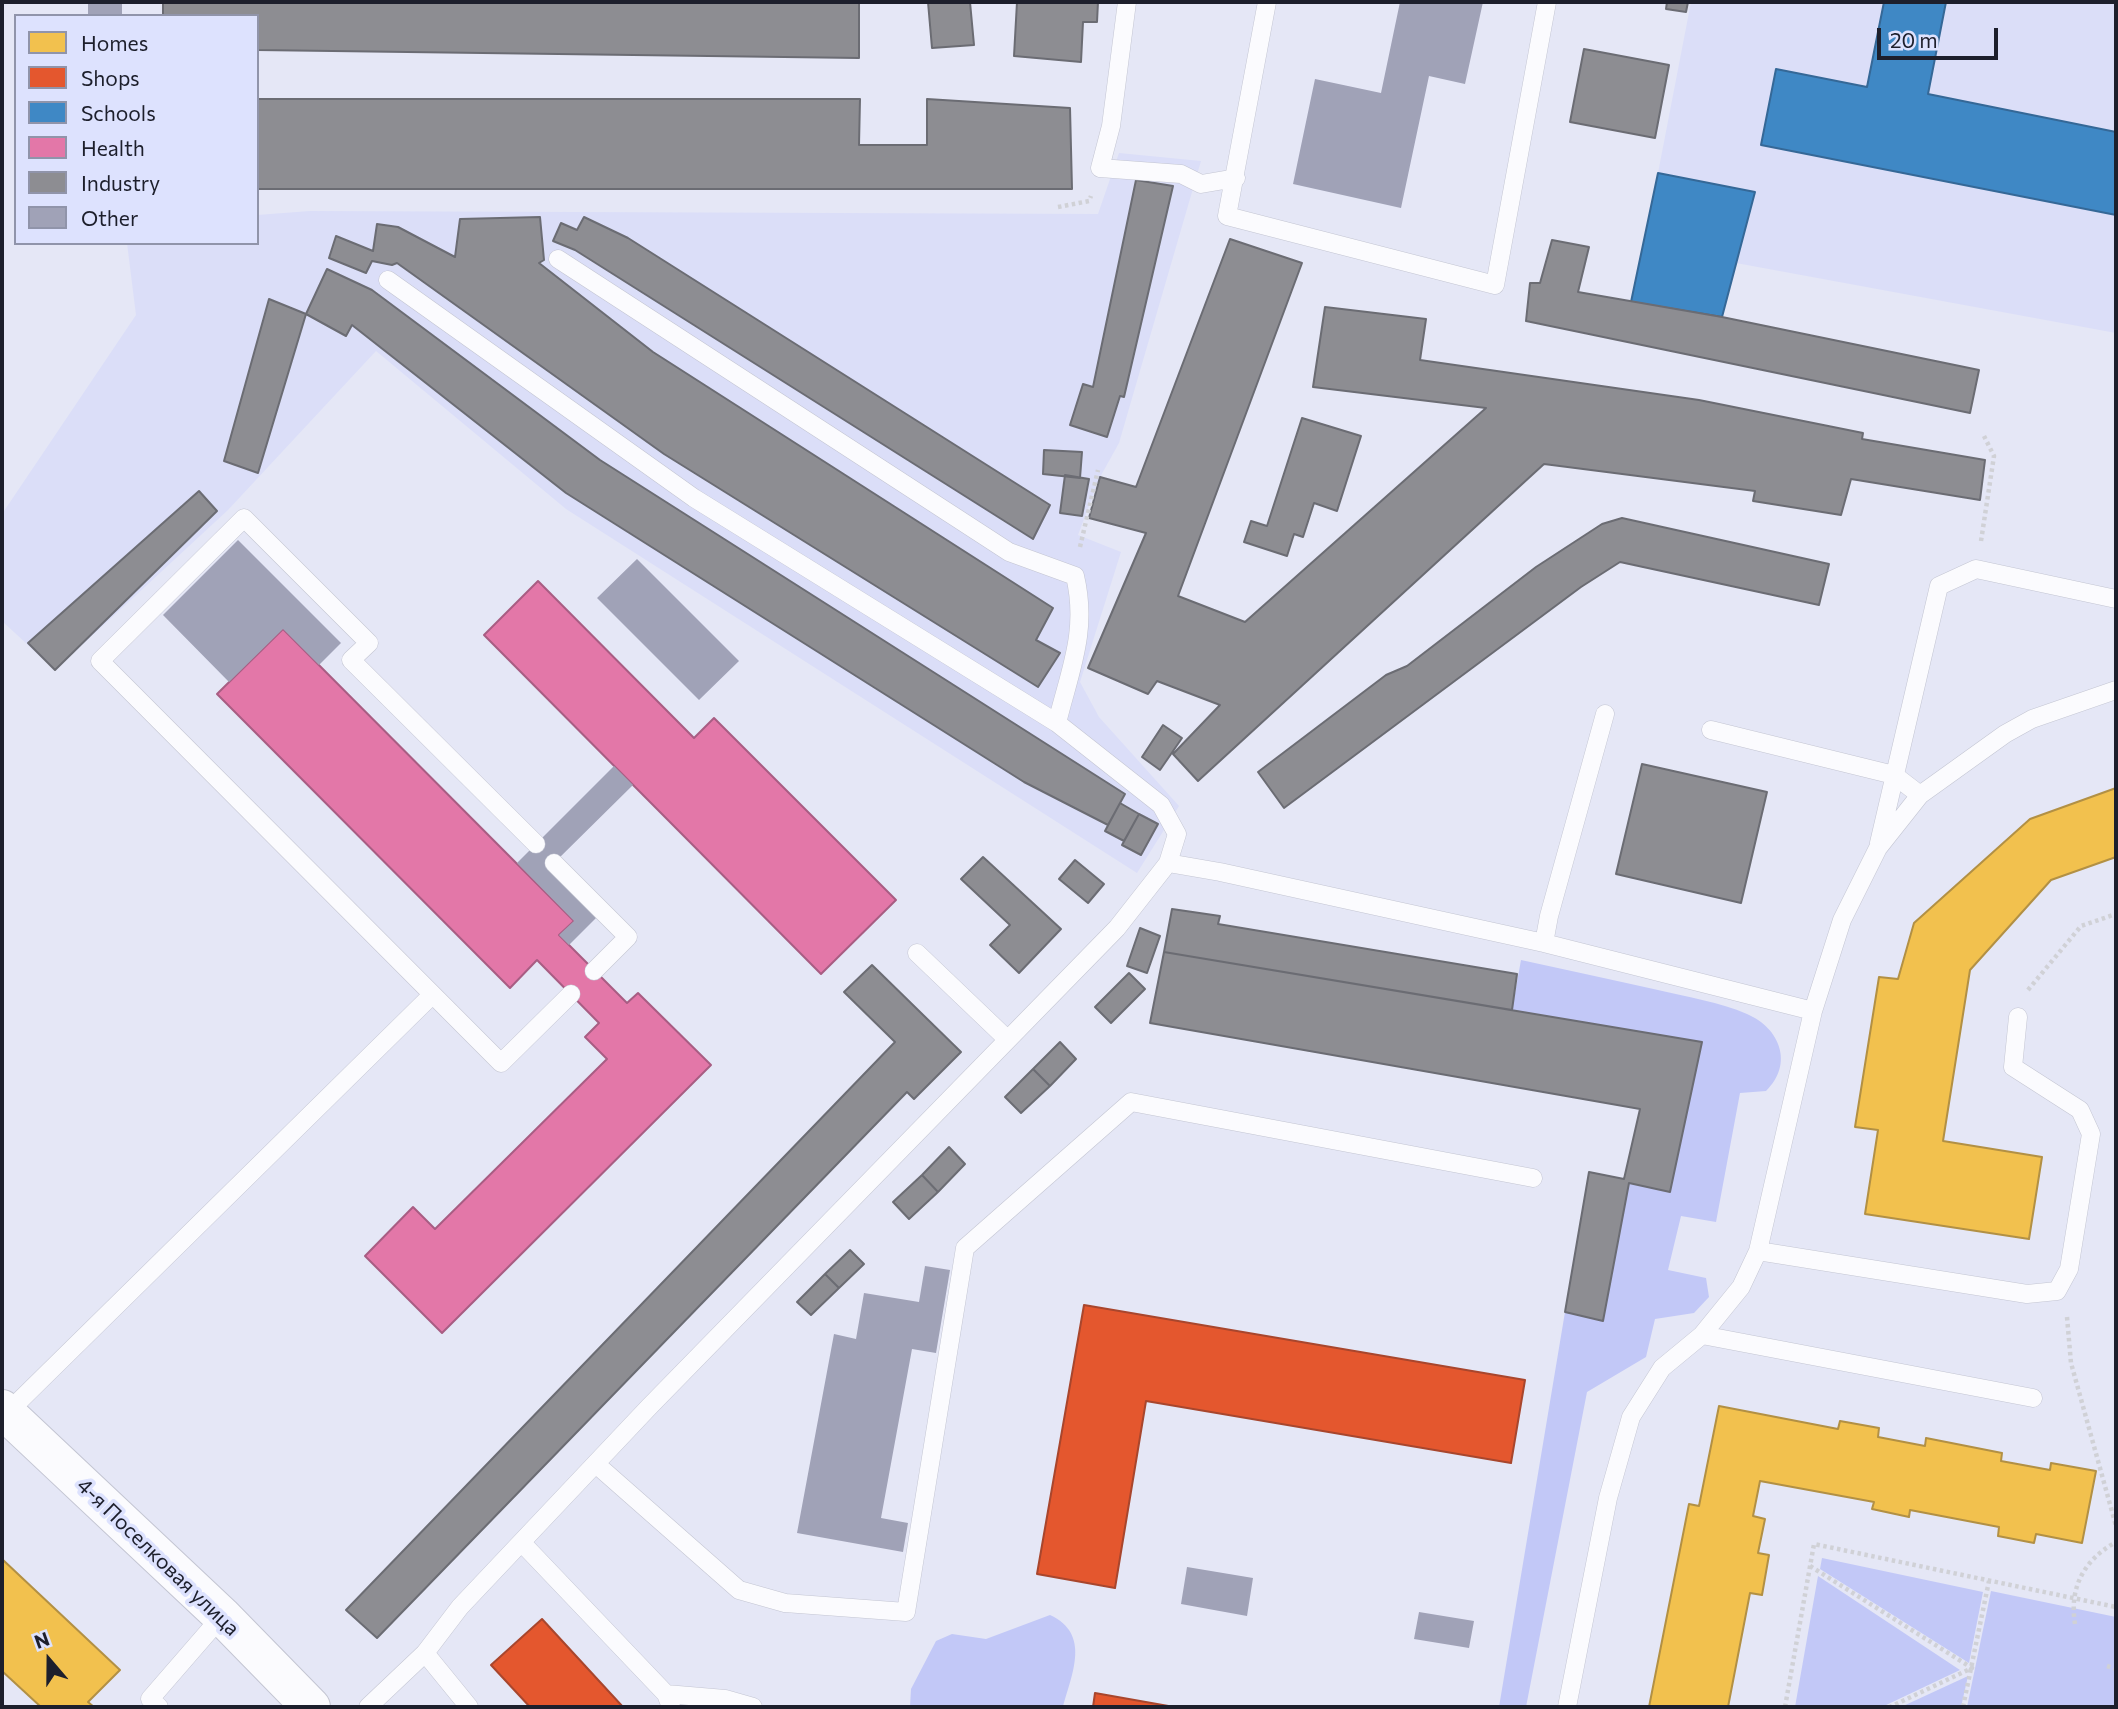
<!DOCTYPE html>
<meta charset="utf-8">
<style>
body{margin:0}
#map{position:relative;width:2118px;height:1709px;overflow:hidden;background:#e5e7f6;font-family:Commissioner,sans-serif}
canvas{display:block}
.frame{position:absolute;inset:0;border:4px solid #1d1f2c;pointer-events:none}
.legend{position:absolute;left:14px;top:14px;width:245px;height:231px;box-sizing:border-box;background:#dde2fe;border:2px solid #9094aa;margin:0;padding:9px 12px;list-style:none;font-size:21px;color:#1d1f2c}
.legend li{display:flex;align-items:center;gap:14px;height:35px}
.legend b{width:35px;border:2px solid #9094aa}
.north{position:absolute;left:14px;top:1625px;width:70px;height:70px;-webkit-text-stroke:5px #dde2fe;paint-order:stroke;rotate:340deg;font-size:19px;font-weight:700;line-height:28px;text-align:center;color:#1d1f2c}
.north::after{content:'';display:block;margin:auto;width:24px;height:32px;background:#1d1f2c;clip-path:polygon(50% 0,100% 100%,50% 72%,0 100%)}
.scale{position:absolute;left:1877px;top:28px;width:121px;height:32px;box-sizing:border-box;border:4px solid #1d1f2c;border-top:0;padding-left:9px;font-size:21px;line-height:24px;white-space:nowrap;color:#1d1f2c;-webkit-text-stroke:5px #dde2fe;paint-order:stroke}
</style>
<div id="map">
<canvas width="2118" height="1709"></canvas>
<div class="frame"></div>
<ul class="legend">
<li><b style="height:19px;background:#f2c14e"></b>Homes</li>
<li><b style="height:19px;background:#e4572e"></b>Shops</li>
<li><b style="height:19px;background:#3f88c5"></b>Schools</li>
<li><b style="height:19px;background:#e377a8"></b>Health</li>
<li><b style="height:19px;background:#8d8d92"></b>Industry</li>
<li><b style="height:19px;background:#a0a2b7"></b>Other</li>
</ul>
<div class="north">N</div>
<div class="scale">20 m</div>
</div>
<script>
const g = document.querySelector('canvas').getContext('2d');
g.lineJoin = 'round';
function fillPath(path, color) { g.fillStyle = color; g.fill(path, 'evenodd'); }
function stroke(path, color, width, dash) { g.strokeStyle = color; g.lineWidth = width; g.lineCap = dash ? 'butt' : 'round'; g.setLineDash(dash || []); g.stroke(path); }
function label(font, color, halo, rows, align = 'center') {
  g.font = font + ' Commissioner,sans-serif'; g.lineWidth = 7; g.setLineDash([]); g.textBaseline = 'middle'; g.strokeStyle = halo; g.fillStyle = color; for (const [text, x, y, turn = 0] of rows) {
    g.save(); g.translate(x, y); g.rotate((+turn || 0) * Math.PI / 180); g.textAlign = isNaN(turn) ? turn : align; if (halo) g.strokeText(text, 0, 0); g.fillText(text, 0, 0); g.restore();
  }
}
fillPath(new Path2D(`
 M1691 2H2116V333L1736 263 1755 192 1658 173Z
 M1119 153 1201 161 1119 443 1099 479 1078 535 1121 552 1080 682 1099 717 1179 806 1137 873 566 509 376 351 228 510 55 670 2 621V514L136 315 127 243H257V215L310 211 1098 214Z`), '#dbdef8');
fillPath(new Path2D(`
 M1521 960C1567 970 1613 980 1658 990 1687 997 1720 1002 1747 1014 1780 1028 1794 1064 1766 1091L1740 1093 1716 1222 1681 1216 1668 1270 1706 1278 1709 1297 1694 1313 1655 1319 1646 1357 1587 1392 1526 1707H1499L1565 1312 1602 1321 1629 1183 1670 1192 1702 1042 1512 1010Z
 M1822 1558 1983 1592 1969 1663 1820 1569Z
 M1818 1576 1960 1670 1882 1707H1795Z
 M1991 1591 2116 1617V1707H1967Z
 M1050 1615C1091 1634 1072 1673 1063 1707H910L911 1689 936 1641 952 1634 986 1639Z
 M1968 1676 1961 1707H1901Z`), '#c2c8f7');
const homes = new Path2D(`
 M2116 788V857L2051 880 1970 970 1943 1141 2042 1157 2029 1239 1865 1214 1878 1130 1855 1127 1879 977 1898 979 1914 923 2030 819Z
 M1719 1406 1838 1429 1840 1421 1879 1428 1878 1437 1925 1446 1926 1438 2002 1453 2001 1461 2050 1470 2051 1463 2096 1471 2082 1543 2036 1534 2034 1543 1998 1536 1999 1527 1910 1510 1909 1517 1872 1509 1874 1502 1760 1481 1753 1516 1765 1519 1758 1553 1769 1555 1762 1595 1750 1593 1728 1707H1731H1649L1689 1504 1699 1506Z
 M2 1559 120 1670 88 1702 94 1707H41L2 1671Z`);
fillPath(homes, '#f2c14e');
stroke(homes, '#b29044', 2);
const shops = new Path2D(`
 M1084 1305 1525 1380 1511 1463 1146 1401 1115 1588 1037 1574Z
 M542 1619 623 1707H530L491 1665Z
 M1095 1693 1174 1707H1093Z`);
fillPath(shops, '#e4572e');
stroke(shops, '#a8462d', 2);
const schools = new Path2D(`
 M1884 2H1946L1928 94 2116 132V215L1761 145 1776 69 1867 87Z
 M1658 173 1755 192 1722 317 1631 302Z`);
fillPath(schools, '#3f88c5');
stroke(schools, '#356897', 2);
const health = new Path2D(`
 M538 581 694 738 714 718 896 900 821 974 484 635Z
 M283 629 574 921 559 935 627 1003 638 993 711 1065 442 1333 365 1256 413 1207 435 1229 607 1059 585 1037 599 1023 537 960 510 988 217 694Z`);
fillPath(health, '#e377a8');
stroke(health, '#a85d83', 2);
const industry = new Path2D(`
 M163 2H859V58L257 50V16H163Z
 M928 2H970L974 45 932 48Z
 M1017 2H1098L1097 22H1083L1081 62 1014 56Z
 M1667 2H1688L1686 12 1666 9Z
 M1584 49 1669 65 1655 138 1570 122Z
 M257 99H860L859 145H927V99L1070 108 1072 189H257Z
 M1136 180 1173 186 1124 397 1120 396 1107 437 1070 425 1083 384 1093 387Z
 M540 217 544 260 539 263 653 352 1053 608 1036 640 1060 653 1038 687 664 454 397 263 392 265 372 261 366 273 329 258 336 236 373 251 377 224 398 227 455 257 460 219Z
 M584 217 628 238 1050 505 1033 539 575 250 553 241 561 223 577 230Z
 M1230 239 1302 263 1178 596 1245 622 1486 408 1313 387 1325 307 1426 319 1420 360 1699 400 1863 433 1862 439 1985 460 1980 500 1851 479 1841 515 1753 501 1755 491 1544 464 1198 781 1173 754 1220 705 1157 681 1148 694 1088 668 1146 533 1089 518 1100 477 1136 487Z
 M1552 240 1589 247 1578 292 1722 317 1979 370 1970 413 1526 321 1530 283H1540Z
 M327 269 372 290 600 460 1125 794 1108 825 1024 782 566 493 352 325 346 336 306 314Z
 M269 299 306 314 258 473 224 461Z
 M1302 418 1361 436 1337 511 1314 503 1303 537 1294 534 1287 556 1244 542 1251 521 1267 526Z
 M1044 450 1082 452 1080 478 1043 474Z
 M1065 475 1089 479 1082 516 1060 513Z
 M199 491 217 511 55 670 28 643Z
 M1622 518 1829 564 1819 605 1620 562 1581 587 1284 808 1258 772 1386 675 1407 666 1536 567 1602 524Z
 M1163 725 1182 738 1160 770 1142 757Z
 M1642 764 1767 792 1741 903 1616 874Z
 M1120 803 1139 814 1124 841 1105 831Z
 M1139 814 1158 824 1141 855 1122 845Z
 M983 857 1061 929 1019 973 990 945 1010 925 961 879Z
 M1075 860 1104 884 1088 903 1059 879Z
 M1172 909 1220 916 1218 924 1517 974 1512 1010 1164 952Z
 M1140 928 1160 936 1147 973 1127 966Z
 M1164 952 1702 1042 1670 1192 1629 1183 1603 1321 1565 1312 1589 1172 1624 1179 1640 1109 1150 1023Z
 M872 965 961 1052 914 1099 907 1092 377 1638 346 1610 895 1042 844 992Z
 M1129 973 1145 989 1111 1023 1095 1007Z
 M1060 1042 1076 1059 1050 1086 1033 1069Z
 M1033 1069 1050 1086 1021 1113 1005 1097Z
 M949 1147 965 1164 938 1192 922 1175Z
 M922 1175 938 1192 909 1219 893 1202Z
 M850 1250 864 1264 839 1288 825 1274Z
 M825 1274 839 1288 811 1315 797 1302Z`);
fillPath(industry, '#8d8d92');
stroke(industry, '#6b6c73', 2);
fillPath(new Path2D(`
 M88 2H122V16H88Z
 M1400 2H1483L1465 84 1429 76 1401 208 1293 184 1315 79 1381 93Z
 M238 540 341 643 319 665 283 629 229 682 163 615Z
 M637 559 739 661 699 700 597 598Z
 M614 766 633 785 554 863 598 916 569 945 559 935 574 921 517 863Z
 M925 1266 950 1270 936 1353 912 1349 881 1518 908 1523 903 1552 797 1533 834 1334 856 1339 864 1293 919 1302Z
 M1187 1567 1253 1578 1247 1616 1181 1604Z
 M1419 1612 1474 1621 1469 1648 1414 1639Z`), '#a0a2b7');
const lane = new Path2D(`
 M1127 2 1111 126 1100 168 1181 174 1201 184 1236 178
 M1267 2 1227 216 1495 285 1547 2
 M558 259 1009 552 1075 576C1088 631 1070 670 1057 723
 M1711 730 1894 775 1920 795
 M1879 843 1939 586 1976 569 2116 599
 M536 844 351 660 369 643 244 518 100 661 501 1063 571 994
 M554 863 628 937 594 971
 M1168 863 1220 872 1544 943 1813 1011
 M1544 943 1549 916 1605 714
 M917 953 1007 1039
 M1758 1251 2027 1294 2057 1291 2069 1269 2091 1134 2080 1110 2013 1067 2018 1017
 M1702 1335 2033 1398
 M4 1416 432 995
 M597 1465 739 1590 785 1603 906 1612 965 1248 1131 1102 1533 1178
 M523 1544 666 1694
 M425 1653 469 1707
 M159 1707 150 1699 222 1616
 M368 1707 425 1653 460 1607 649 1407 1117 928 1168 863 1177 834 1161 805 1057 723 694 498 388 280
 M671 1707 666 1694 725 1699 753 1707
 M1567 1707 1608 1498 1631 1417 1662 1368 1702 1335 1741 1287 1758 1251 1813 1011 1842 920 1878 848 1920 795 2005 734 2032 719 2116 690`);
const secondary = new Path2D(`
 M2 1409 222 1616 311 1707`);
stroke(lane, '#c3c5d2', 19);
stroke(secondary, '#c3c5d2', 40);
stroke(new Path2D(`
 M1058 207 1089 201 1091 196
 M1981 541 1994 456 1984 436
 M1080 547 1098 470
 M2028 990 2081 926 2116 914
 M2067 1317 2071 1363 2116 1526
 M1810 1566 1972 1668 1890 1707
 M2075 1624C2069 1587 2084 1560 2116 1542
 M2107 1666 2116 1669
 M1785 1707 1814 1544 2116 1607
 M1963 1707 1989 1581`), '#d0d1d6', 4.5, [3.5, 3.5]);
stroke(lane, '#fbfbfe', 18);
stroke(secondary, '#fbfbfe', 38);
label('21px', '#1d1f2c', '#dde2fe', [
 ["4-я Поселковая улица",158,1557,44]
]);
</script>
